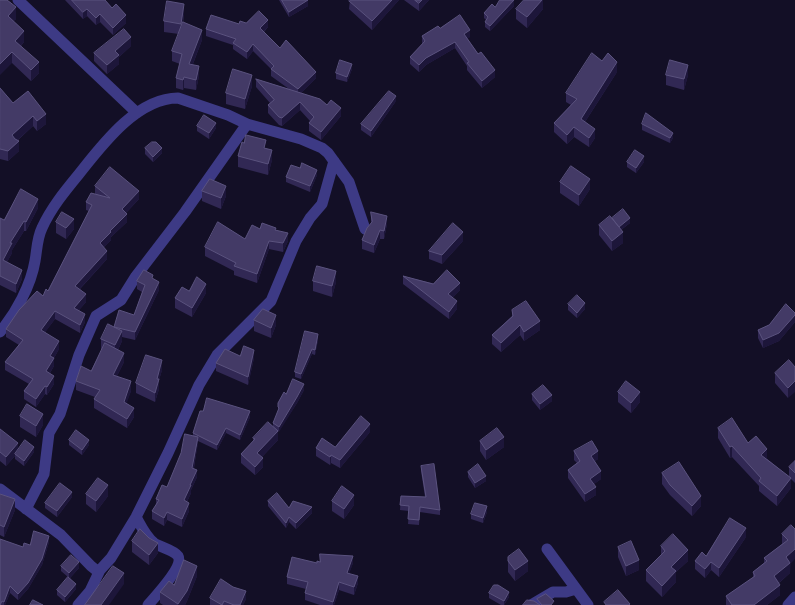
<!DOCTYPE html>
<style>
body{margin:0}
canvas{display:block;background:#130f26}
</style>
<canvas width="795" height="605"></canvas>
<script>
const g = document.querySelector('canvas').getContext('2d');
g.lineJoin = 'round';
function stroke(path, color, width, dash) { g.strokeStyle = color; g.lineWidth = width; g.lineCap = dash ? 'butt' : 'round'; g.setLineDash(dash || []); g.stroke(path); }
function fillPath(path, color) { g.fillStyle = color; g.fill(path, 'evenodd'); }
stroke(new Path2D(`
 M18 0 137 113
 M0 332C16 313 31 285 35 261 37 250 37 238 42 228 51 208 65 191 79 174 102 145 137 98 178 98L228 115 247 124 301 139 322 148 328 153 349 182 365 229
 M0 489 61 535 91 566 96 570H100
 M26 509 44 474 49 433 60 414 79 355 96 316 121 300 136 276 185 212 247 124
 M136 517C141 526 146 537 154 543 160 547 174 550 178 556 184 566 154 598 148 605
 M547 549 588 605
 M78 605 90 591 100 570 111 558 136 517 168 453 199 385 217 355 271 301 296 241 310 218 322 204 334 161
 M531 605 553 592H566L576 589
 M788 605 795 597`), '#3d3a85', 11);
fillPath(new Path2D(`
 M0 0 11 2 10 3 16 19 13 21 24 42 21 46 39 73 31 81 12 63Z
 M65 0H105L126 23 113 35 100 22 96 25 87 16 83 19Z
 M279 0H308V6L289 17Z
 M350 0H399L372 30 349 9Z
 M404 0H429L419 11Z
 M543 0V9L527 28 516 19V9Z
 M514 6 490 31 485 27V22L486 20 484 18V13L495 7Z
 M184 14 183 24 202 40 193 64 199 76 196 90 184 88 183 90 176 88V78L180 64 172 61V51L179 34 164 32V21Z
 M246 23 268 27 264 32 280 48 316 78 301 93 341 116 321 140 309 131V123L310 121 300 110 282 126 279 125 268 113V105L270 103 256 87V79L289 89 271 76V69L253 51 247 59 233 49V45L206 36V29Z
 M440 28 470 37 467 38 495 77 482 88 467 70V66L455 48 426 65 419 72 410 64V57L423 44 422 43V36Z
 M131 46 119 57V64L107 74 94 61V53Z
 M352 69 347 82 336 79V73Z
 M617 72 585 122 595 138 589 147 574 137 567 144 554 132V123L571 105 566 102V93Z
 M666 75H688L684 90 666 85Z
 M252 86 245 109 226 104V93Z
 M0 88 13 103 46 124 37 131 33 126 18 140 19 151 8 161 0 159Z
 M396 101 371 137 361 130V124Z
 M642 124 673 138 670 143 642 130Z
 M197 126 216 128 209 139 197 131Z
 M145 148 162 153 153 162 145 154Z
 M266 148 272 160 268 175 238 167V156Z
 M627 162H644L636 173 627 167Z
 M317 175 310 192 286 182V177Z
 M560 182 590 189 579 206 560 193Z
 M95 186 139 199 126 213 127 222 111 237V240L104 247 107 259 80 289 86 302 79 310 85 322 80 333 55 319 45 332 59 349 54 358V366L50 373 54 384 47 395 45 394 36 407 24 399V391L29 384 5 370V362L19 345 6 337V329L48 291 89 211 86 210V202L96 194H95Z
 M202 191 226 196 221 209 202 201Z
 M38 208 26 231H24L12 250V253L7 262 22 279 16 293 0 285V218L4 220Z
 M371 212 387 224 384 239H380L374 253 362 249V240L371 223Z
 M612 218 630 223 621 230 623 243 612 251 599 235V225Z
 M56 222 74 229 66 239 56 233Z
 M260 229 276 230 288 241 283 252 269 249 257 283 234 275V271L205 256V247L245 239Z
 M463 241 442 264 429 259V251Z
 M403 276 460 290 452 298 457 309 449 319 403 284Z
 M153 279 159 290 135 340 122 337V341L118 350 124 362 117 376 131 391 126 403 134 417 127 428 94 408V399L95 397 76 390V381L91 371 102 350 101 349V339L114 327 134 315 142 292 137 289V281Z
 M313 281 336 282 332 297 313 291Z
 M189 291 206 293 192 317 175 308V298Z
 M568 304 585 309 577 318 568 310Z
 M512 310 540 330 524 341 520 335 501 352 492 344V335L512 316Z
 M795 313V322L779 341 763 348 758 338V330Z
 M254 320 276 325 271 338 254 331Z
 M318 340 315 355 312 354 301 379 295 377V372Z
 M240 356 254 358 248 385 216 371V363Z
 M789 360 788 398 775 383V373Z
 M162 370 159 380V389L155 402 136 393V383Z
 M304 390 297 403 278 432V440L262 457 263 467 255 475 241 463V454L253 442V438L273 426V423L278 412V403L286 394Z
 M618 392 640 402 631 413 618 402Z
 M532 394 552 401 540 410 532 400Z
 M203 411 250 417 240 440 226 433 217 450 198 441 194 468 197 477 191 490V493L187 502 189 511 182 527 167 520 164 526 152 519V511L156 505V499L167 487 193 436V433Z
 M20 416 43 425 36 437 20 427Z
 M718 428 748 443 789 477V467L795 461V483L791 479V488L777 506 759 491V486L732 457 730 458 718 438Z
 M0 429 18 450 34 452 24 466 15 459V456L6 466 0 461Z
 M370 432 340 468 331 463 330 465 316 456V448L335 447Z
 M69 440 89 445 82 455 69 445Z
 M480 441 504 447 486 460 480 451Z
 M574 451 598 459 595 461 601 479 594 484 596 495 585 502 568 478V470L577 463 574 460Z
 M421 466 440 510V515L420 512 419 525 408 524 409 511 400 510 401 496 425 497 421 471Z
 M468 472 486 481 475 488 468 477Z
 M662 473 701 506 692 516 670 495 662 484Z
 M0 494 15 510 4 537 0 535Z
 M86 494 108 496 96 512 86 504Z
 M72 497 57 517 45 508V503Z
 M268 501 289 508 312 513 296 529 289 522 286 528 268 506Z
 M332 501 354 505 344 519 332 511Z
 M487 512 483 523 471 519V514Z
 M791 525 790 573 779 583 780 595 767 605H726V596L753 578V572L764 563V558L782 544V534Z
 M746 537 719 577 711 570 705 578 695 569V561Z
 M132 541 158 553 149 565 132 552Z
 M49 542 42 565 28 589 18 600 10 593 5 605H0L23 547 30 545Z
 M661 546 688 561 676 572V582L662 597 646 581V570L661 555Z
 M618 547 639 570 626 576 618 557Z
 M508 557 528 571 515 581 508 572Z
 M317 563H353L349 573 358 583 354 595 339 590 334 605H320L305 600V593L306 589 287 584V577Z
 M61 566 79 568 70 578 76 589 65 602 57 595V590L68 577 61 571Z
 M197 576 187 601 185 605H163L160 603V592L174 585Z
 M489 593 509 597 504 605H501L489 598Z
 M210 598 246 599 243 605H210Z`), '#312854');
fillPath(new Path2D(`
 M308 0V6L289 17V12Z
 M392 0H399L372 30V21Z
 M422 0H429L419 11V3Z
 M514 0V6L490 31V26Z
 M542 0H543V9L527 28V17Z
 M184 4V14L181 34V24Z
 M16 7V19L8 28V16Z
 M87 9V16L83 19V12Z
 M100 14V22L96 25V18Z
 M126 15V23L113 35V28Z
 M268 20V27L260 35V28Z
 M202 30V40L189 74V64Z
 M470 30V37L464 41V34Z
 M24 31V42L15 52V41Z
 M131 37V46L119 57V64L107 74V65L115 51Z
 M455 42V48L426 65 419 72V65L426 58Z
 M253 44V51L247 59V52Z
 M12 52V63L0 75V64Z
 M39 62V73L31 81V70Z
 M617 62V72L581 128V119Z
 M352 64V69L347 82V77Z
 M688 65V75L684 90V79Z
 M199 66V76L196 90V80Z
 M495 70V77L482 88V81Z
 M316 72V78L298 96V89Z
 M252 75V86L245 109V99Z
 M184 77V88L183 90V80Z
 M396 96V101L371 137V131Z
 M300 102V110L282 126V118Z
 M341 108V116L321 140V132Z
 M46 114V124L37 131V121Z
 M33 116V126L12 145V135Z
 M216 123V128L209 139V133Z
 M574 127V137L567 144V135Z
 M595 129V138L589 147V138Z
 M673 133V138L670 143V138Z
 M19 141V151L8 161V151Z
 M162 148V153L153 162V157Z
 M272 150V160L268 175V164Z
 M644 156V162L636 173V168Z
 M317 170V175L310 192V186Z
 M590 179V189L579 206V195Z
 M226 186V196L221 209V198Z
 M139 191V199L122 217V209Z
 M38 199V208L26 231V222Z
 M127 214V222L111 237V240L100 251V243L110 231Z
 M387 216V224L384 239V231Z
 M630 218V223L618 232V227Z
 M74 219V229L66 239V228Z
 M24 221V231L12 250V253L3 269V260L10 243Z
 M380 230V239L374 253V245Z
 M463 232V241L442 264V255Z
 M623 232V243L612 251V241Z
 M288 233V241L283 252V243Z
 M269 241V249L257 283V274Z
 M107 251V259L75 294V286Z
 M22 270V279L16 293V284Z
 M336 271V282L332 297V286Z
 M159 282V290L135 340V332Z
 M460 283V290L448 302V294Z
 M206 284V293L192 317V308Z
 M86 294V302L74 316V308Z
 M457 301V309L449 319V312Z
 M585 303V309L577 318V313Z
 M55 311V319L41 338V330Z
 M85 314V322L80 333V325Z
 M276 315V325L271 338V328Z
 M795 315V322L779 341 763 348V340Z
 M540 321V330L524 341V332Z
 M520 325V335L501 352V343Z
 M122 331V341L115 356V345Z
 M318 334V340L315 355V350Z
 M59 341V349L54 358V366L46 379V371L50 356Z
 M312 349V354L301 379V374Z
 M254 350V358L248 385V377Z
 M124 353V362L113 384V375Z
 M162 360V370L159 380V389L155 402V393L157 379Z
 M54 376V384L47 395V387Z
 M131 381V391L124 411V402Z
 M795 381V392L788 398V388Z
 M304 384V390L297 403 279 432V427Z
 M45 386V394L36 407V399Z
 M640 392V402L631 413V403Z
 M552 395V401L540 410V404Z
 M134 408V417L127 428V419Z
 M250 411V417L240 440V435Z
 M43 414V425L36 437V426Z
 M370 424V432L340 468V460Z
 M226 428V433L217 450V445Z
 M278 431V440L257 462V453Z
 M198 437V444L192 476V468Z
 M504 437V447L486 460V450Z
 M89 440V445L82 455V450Z
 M18 443V452L15 454V456L6 466V457Z
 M732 446V457L730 458V447Z
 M34 447V452L24 466V461Z
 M767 449V459L761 465V455Z
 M598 451V459L591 464V456Z
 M331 455V463L330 465V457Z
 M263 458V467L255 475V467Z
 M197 470V477L191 490V493L184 508V500Z
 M601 471V479L590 487V479Z
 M486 476V481L475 488V483Z
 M791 478V488L777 506V496Z
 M108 485V496L96 512V501Z
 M596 487V495L585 502V494Z
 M72 492V497L57 517V511Z
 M354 495V505L344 519V509Z
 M701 496V506L692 516V506Z
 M15 499V510L4 537V527Z
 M189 503V511L182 527V519Z
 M487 506V512L483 523V518Z
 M312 507V513L296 529V523Z
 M167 512V520L164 526V518Z
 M289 517V522L286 528V523Z
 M746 528V537L719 577V568Z
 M49 536V542L42 565 28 589 18 600V594Z
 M158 543V553L149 565V555Z
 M795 549V559L790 564V573L774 587V576L786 557Z
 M688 550V561L676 572V582L662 597V586L671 567Z
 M353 556V563L347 580V573Z
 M639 560V570L626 576V566Z
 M528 561V571L515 581V570Z
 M79 562V568L69 579V573Z
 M711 562V570L705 578V569Z
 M197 566V576L187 601 185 605H178Z
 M124 573V584L109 605H101Z
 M358 576V583L354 595V587Z
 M339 582V590L334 605H333V602Z
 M76 584V589L65 602V597Z
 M780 585V595L767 605H754Z
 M10 586V593L5 605H4V602Z
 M246 591V599L243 605H240Z
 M509 592V597L504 605V601Z`), '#1d163a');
const building = new Path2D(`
 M0 0H7L16 7 8 16 24 31 15 41 39 62 31 70 12 52 0 64Z
 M72 0H105L112 8 116 4 126 15 113 28 100 14 96 18 87 9 83 12Z
 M282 0H308L289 12Z
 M350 0H392L372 21 349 1Z
 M415 0H422L419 3Z
 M500 0H514L490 26 485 22 488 17 484 13 492 4 495 7Z
 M524 0H542L527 17 516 9Z
 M167 1 184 4 181 24 164 21Z
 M259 11 268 20 260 28 280 48 286 40 316 72 298 89 271 69 274 66 253 44 247 52 233 43 236 39 206 29 211 15 239 24 240 21 246 23Z
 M460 15 470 30 464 34 478 54 481 52 495 70 482 81 467 63 469 62 455 42 426 58 419 65 410 57 425 41 422 36 438 26 440 28Z
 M183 22 202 30 189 64 199 66 196 80 184 77 183 80 176 78 182 54 172 51Z
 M124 29 131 37 115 51 119 55 107 65 94 53Z
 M592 53 602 61 608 53 617 62 581 119 595 129 589 138 574 127 567 135 554 123 577 99 566 93Z
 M340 60 352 64 347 77 336 73Z
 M670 60 688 65 684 79 666 75Z
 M233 69 252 75 245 99 226 93Z
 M256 79 320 99 327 105 331 100 341 108 321 132 309 123 314 117 300 102 282 118 279 117 268 105 274 100Z
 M0 88 13 103 28 91 46 114 37 121 33 116 12 135 15 139 19 141 8 151 0 149Z
 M389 91 396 96 371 131 361 124Z
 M646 113 673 133 670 138 642 124Z
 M204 115 216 123 209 133 197 126Z
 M246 135 266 140 264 148 272 150 268 164 238 156 242 142 244 143Z
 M152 142H156L162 148 153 157 145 148Z
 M635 150 644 156 636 168 627 162Z
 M302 163 317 170 310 186 286 177 291 165 300 168Z
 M571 166 590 179 579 195 560 182Z
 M110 167 139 191 122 209 127 214 110 231 111 232 100 243 107 251 75 286 86 294 74 308 85 314 80 325 55 311 41 330 59 341 50 356 54 358 46 371 54 376 47 387 45 386 36 399 24 391 33 379 5 362 23 340 6 329 19 310 37 291 43 296 46 289 48 291 92 205 86 202 91 193 110 198 95 186Z
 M210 179 226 186 221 198 202 191Z
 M21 189 38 199 26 222 24 221 10 243H12L3 260 22 270 16 284 0 276V218L4 220Z
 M623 209 630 218 619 227 612 218Z
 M62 212 74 219 66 228 56 222Z
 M371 212 387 216 384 231 380 230 374 245 362 240 367 228 372 222Z
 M610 216 623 232 612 241 599 225Z
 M218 222 245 239 252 225 260 229 262 223 276 228 275 230 288 233 283 243 269 241 257 274 234 266 236 263 205 247Z
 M453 223 463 232 442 255 429 251Z
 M317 266 336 271 332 286 313 281Z
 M144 270 153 275 152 278 159 282 135 332 114 327 119 310 134 315 145 285 137 281Z
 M447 270 460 283 448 294 457 301 449 312 403 276 433 284Z
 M197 277 206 284 192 308 175 298 182 287 189 291Z
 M577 295 585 303 577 313 568 304Z
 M526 301 540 321 524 332 520 325 501 343 492 335 513 316 512 310Z
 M786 304 795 313V315L779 333 763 340 758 330 769 325Z
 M263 309 276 315 271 328 254 320Z
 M108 324 122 331 115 345 101 339Z
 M305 331 318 334 315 350 312 349 301 374 295 372Z
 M105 343 124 353 113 375 131 381 124 402 134 408 127 419 94 399 100 390 76 381 81 366 91 371Z
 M244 346 254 350 248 377 216 363 225 349 240 356Z
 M146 355 162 360 157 379H159L155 393 136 383Z
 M789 360 795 367V381L788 388 775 373Z
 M293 379 304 384 297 397 279 427 273 423 279 408 278 407V403L284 392 286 394Z
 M626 381 640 392 631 403 618 392Z
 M543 385 552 395 540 404 532 394Z
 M207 398 250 411 240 435 226 428 217 445 193 433 200 411H203Z
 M27 404 43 414 36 426 20 416Z
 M361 416 370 424 340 460 331 455 330 457 316 448 322 438 335 447Z
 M732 418 748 443 756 436 767 449 761 455 791 478 777 496 759 481 761 478 732 446 730 447 718 428Z
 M268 422 278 431 257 453 263 458 255 467 241 454 255 439 253 438Z
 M497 428 504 437 486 450 480 441Z
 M0 429 18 443 6 457 0 452Z
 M76 430 89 440 82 450 69 440Z
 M185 434 198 437 192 468 197 470 190 485H191L184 500 189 503 182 519 167 512 164 518 152 511 159 500 156 499 162 485 167 487 181 453Z
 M25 440 34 447 24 461 15 454Z
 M592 441 598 451 591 456 601 471 590 479 596 487 585 494 568 470 580 461 574 451Z
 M795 461V473L789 467Z
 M679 462 701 496 692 506 670 485 662 473Z
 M434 464 440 510 420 507 419 520 408 519 409 506 400 505 401 496 426 497 421 466Z
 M478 464 486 476 475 483 468 472Z
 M98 478 108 485 96 501 86 494Z
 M60 483 72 492 57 511 45 503Z
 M342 486 354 495 344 509 332 501Z
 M277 493 289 508 293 501 312 507 296 523 289 517 286 523 268 501Z
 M0 494 15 499 4 527 0 525Z
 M475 503 487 506 483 518 471 514Z
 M730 518 746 528 719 568 711 562 705 569 695 561 702 552 706 556Z
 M791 525 795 529V549L786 557 790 563 774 576 780 585 754 605H732L726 596 755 576 753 572 767 561 764 558 788 540 782 534Z
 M140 529 149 538 158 543 149 555 132 541Z
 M34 531 49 536 42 559 28 583 18 594 10 586 4 602 2 601 0 605V539L23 547 24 543 30 545Z
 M673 534 688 550 671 567 676 571 662 586 646 570 665 551 661 546Z
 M631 541 639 560 626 566 618 547Z
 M519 549 528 561 515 570 508 561V557Z
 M320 554 353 556 347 573 358 576 354 587 339 582 333 602 305 593 308 582 287 577 292 557 317 563V561L320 562Z
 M71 555 79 562 69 573 61 566Z
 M184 560 197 566 187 591 178 604 160 592 169 581 174 585Z
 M113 566 124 573 101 605H85Z
 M68 577 76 584 65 597 57 590Z
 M221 579 233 587 246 591 240 605H234L224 601 222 605 210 598Z
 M494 585H498L509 592 504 601 489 593Z
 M618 590 630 604 629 605H606L604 602Z
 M546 594 554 601 551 605H542L537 599Z
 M33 600 43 605H30Z
 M527 600 534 601 540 605H523Z`);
fillPath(building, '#433a66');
stroke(building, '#5a527e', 1);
</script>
